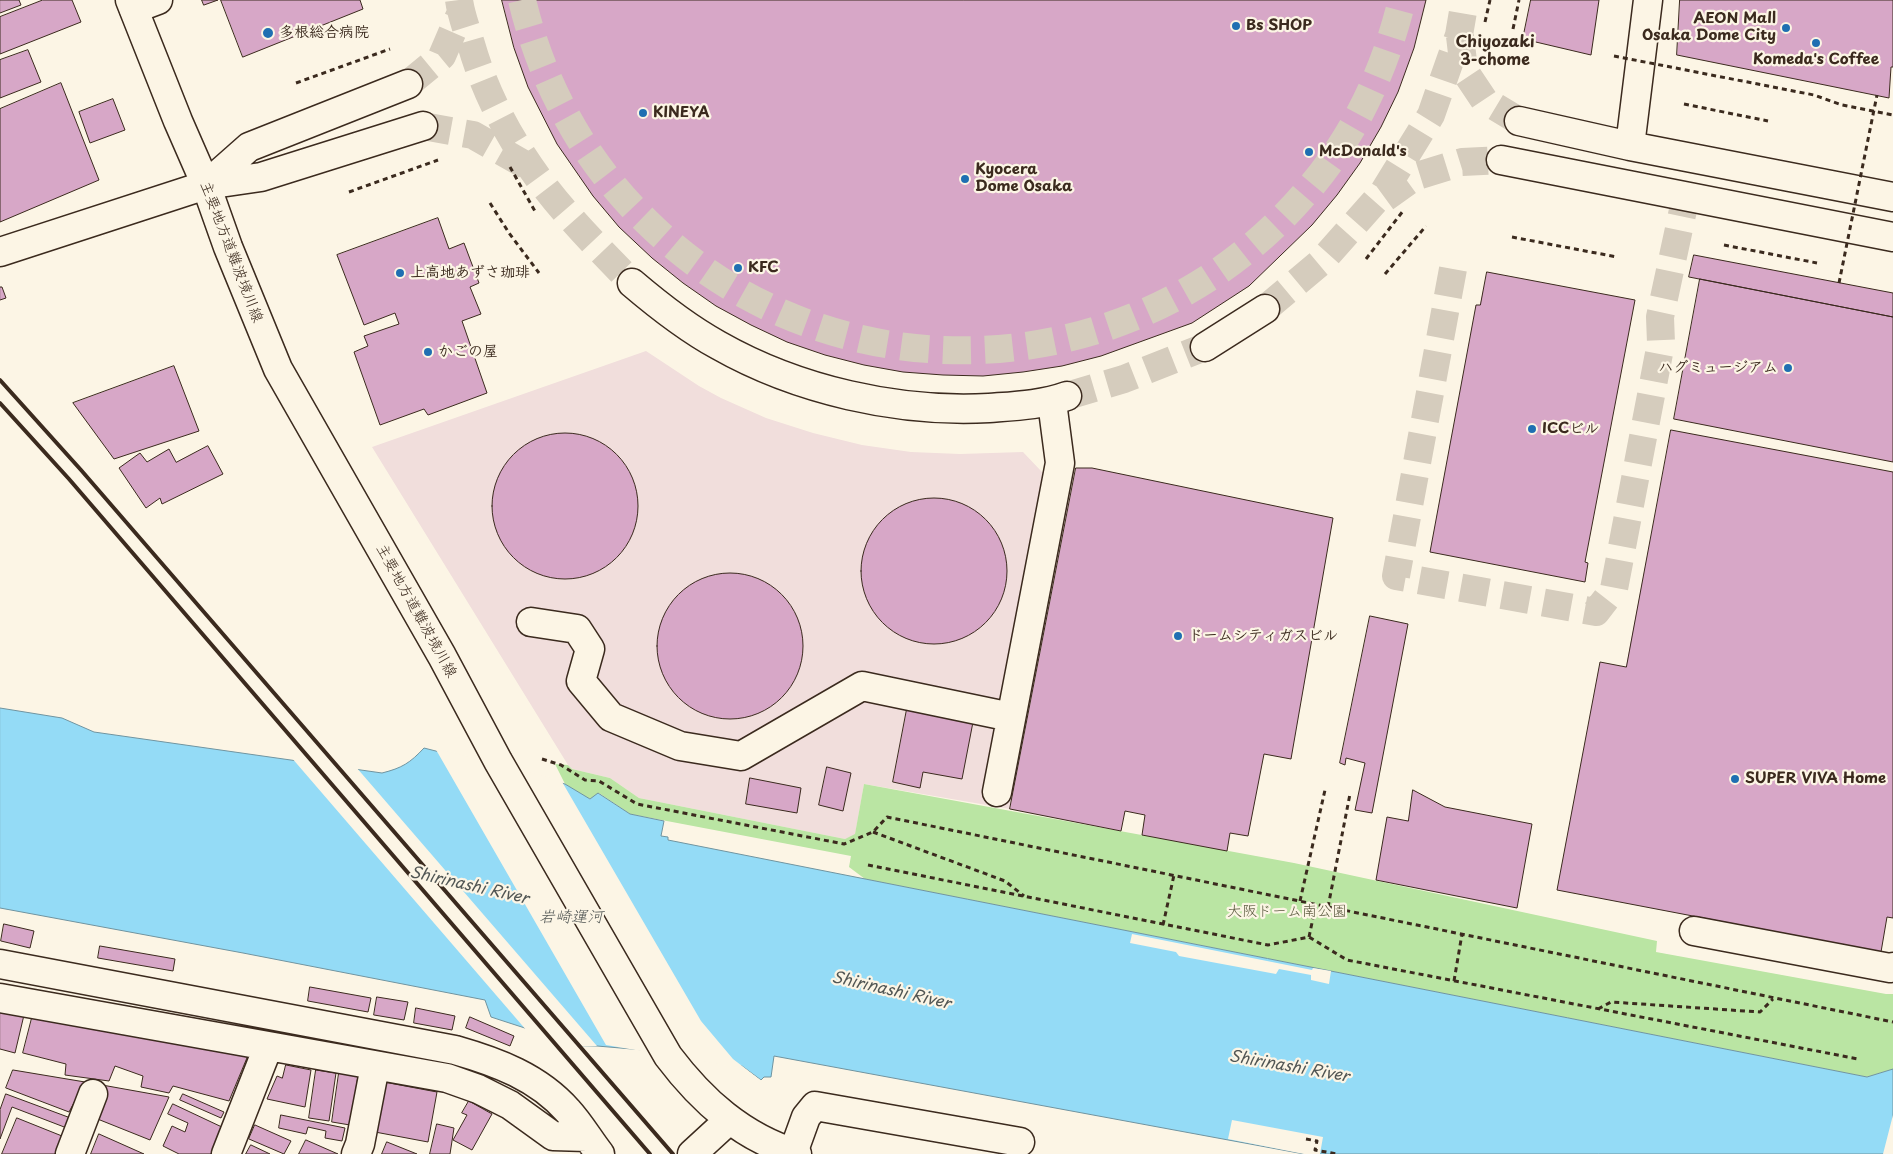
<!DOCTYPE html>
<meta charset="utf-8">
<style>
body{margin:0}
canvas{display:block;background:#fcf5e5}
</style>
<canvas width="1893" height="1154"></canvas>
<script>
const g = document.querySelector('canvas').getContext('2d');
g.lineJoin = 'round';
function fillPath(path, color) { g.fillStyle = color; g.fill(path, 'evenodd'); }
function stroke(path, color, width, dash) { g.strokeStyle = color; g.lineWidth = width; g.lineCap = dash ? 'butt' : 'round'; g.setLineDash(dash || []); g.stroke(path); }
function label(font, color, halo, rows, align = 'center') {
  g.font = font + ' "Playpen Sans","Klee One",sans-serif'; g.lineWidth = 4.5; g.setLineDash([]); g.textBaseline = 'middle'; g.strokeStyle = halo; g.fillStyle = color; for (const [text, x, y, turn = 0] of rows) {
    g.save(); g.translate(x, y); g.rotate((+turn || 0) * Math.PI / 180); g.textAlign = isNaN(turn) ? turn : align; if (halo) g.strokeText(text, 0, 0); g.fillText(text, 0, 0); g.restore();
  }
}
fillPath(new Path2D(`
 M646 351 699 386 721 398 766 418 813 433 862 445 911 452 960 454 1023 452 1042 472 1076 468 1010 809 864 784 855 835 845 839 639 798 610 778 572 769 568 765 372 447Z`), '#f1dedc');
fillPath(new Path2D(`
 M555 764 568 765 572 769 610 778 639 798 845 839 855 834 864 784 1294 863 1657 941 1656 952 1886 994H1893V1069L1867 1077 865 879 849 867 851 856 630 814 599 793 593 798H587L565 784Z`), '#bae5a3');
const water = new Path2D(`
 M0 708 62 718 94 732 382 773C402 768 410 763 424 748L565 784 590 799 598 793 630 814 664 821 661 836 668 837V840L1867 1077 1893 1069V1154H1304L774 1056 771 1077H764L761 1080 742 1066 667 1052 597 1046H580L491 1017 485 1000 243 953 0 908Z`);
fillPath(water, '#94dbf6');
stroke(water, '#7094a0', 1);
fillPath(new Path2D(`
 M435 748 561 780 701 1021 733 1059 763 1082 760 1083 741 1068 606 1045Z
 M291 757 356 767 597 1046 574 1047 527 1031Z
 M1132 934 1312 970 1313 968 1331 971 1329 984 1311 980V975L1279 969 1276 974 1179 956 1176 952 1130 943Z
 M1893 1115V1154H1883Z
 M1232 1120 1323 1137 1320 1154H1304L1228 1139Z`), '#fcf5e5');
const building = new Path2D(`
 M0 0H19L21 5 0 13Z
 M43 0H72L81 22 0 54V17Z
 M202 0H218L204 5Z
 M221 0H360L363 9 243 57Z
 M502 0H1426L1414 48 1398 92 1381 127 1360 163 1337 195 1312 225 1249 286 1192 323 1101 356 1062 366 1023 372 983 376 943 375 903 372 864 365 825 355 787 342 751 325 716 306 683 283 652 258 619 227 593 196 557 144 528 87 514 48Z
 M1531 0H1599L1591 55 1523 39Z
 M1680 0H1893V67H1891L1889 98 1677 55Z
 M28 50 41 82 0 98V60Z
 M61 83 99 180 0 222V109Z
 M113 99 125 130 90 143 79 112Z
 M438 218 449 249 464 243 479 283 470 287 481 314 462 321 487 393 428 415 424 409 380 425 354 352 368 346 364 336 399 324 395 313 364 325 337 255Z
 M1694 255 1893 293V317L1689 277Z
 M1487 272 1635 300 1585 562 1588 563 1585 582 1430 552 1476 305H1480Z
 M1700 279 1893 317V462L1674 419Z
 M0 287H2L6 298 0 300Z
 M174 366 199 431 114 459 73 403Z
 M1671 430 1893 472V918L1887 917 1881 952 1557 890 1600 662 1626 667Z
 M492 506a73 73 0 1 1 146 0a73 73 0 1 1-146 0Z
 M208 446 223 474 162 504 160 498 146 508 119 468 140 453 147 462 169 449 176 462Z
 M1076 468H1092L1333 518 1291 759 1264 754 1248 836 1230 833 1227 851 1142 835 1145 815 1125 811 1121 831 1010 809Z
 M861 571a73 73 0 1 1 146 0a73 73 0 1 1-146 0Z
 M657 646a73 73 0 1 1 146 0a73 73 0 1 1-146 0Z
 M1370 616 1408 624 1372 813 1355 810 1365 763 1346 758 1345 765 1340 763Z
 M907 709 973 722 962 779 923 772 920 788 893 782Z
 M827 767 851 773 843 811 819 805Z
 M750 778 801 788 797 813 746 804Z
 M1413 790 1445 807 1532 824 1517 908 1376 880 1387 817 1408 821Z
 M4 924 34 931 30 948 1 941Z
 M100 946 175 959 173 971 98 958Z
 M310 987 371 998 368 1012 308 1001Z
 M377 997 408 1002 404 1020 374 1015Z
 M416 1008 455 1016 452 1030 414 1023Z
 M0 1009 24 1015 15 1053 0 1049Z
 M33 1014 249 1053 229 1101 173 1086 169 1093 141 1087 143 1076 115 1066 109 1081 65 1075 66 1064 23 1053Z
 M470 1017 514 1036 510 1046 466 1028Z
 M286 1065 311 1070 305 1107 267 1099 277 1076 282 1078Z
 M13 1070 85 1082 69 1112 6 1088Z
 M316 1070 336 1073 329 1121 309 1118Z
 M339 1073 358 1076 350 1125 332 1122Z
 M384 1082 437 1092 428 1142 375 1132Z
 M102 1085 169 1097 150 1140 90 1116Z
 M6 1094 76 1120 72 1130 12 1107 0 1139V1110Z
 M183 1094 224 1112 221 1118 180 1100Z
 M469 1101 492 1114 472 1150 453 1140 467 1115 462 1113Z
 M173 1104 224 1128 211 1154H179L163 1146 172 1126 185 1132 188 1123 168 1114Z
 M281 1115 345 1128 342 1141 325 1138 326 1131 308 1127 306 1134 279 1128Z
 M17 1118 62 1136 55 1154H2Z
 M437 1124 454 1128 450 1154H430Z
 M255 1125 291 1141 284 1154 249 1139Z
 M99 1134 144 1154H91Z
 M306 1140 338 1154H299Z
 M387 1142 417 1154H382Z
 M251 1145 270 1154H246Z`);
fillPath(building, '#d7a7c7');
stroke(building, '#3b2a1e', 1);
stroke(new Path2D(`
 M459 0C461 15 467 30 471 44 489 107 525 167 569 216 589 239 611 261 632 283
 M522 0C542 84 584 161 646 221 832 405 1139 391 1308 190 1355 135 1385 70 1402 0
 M1460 36 1464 70 1484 100 1519 121
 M408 84 442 56 461 12
 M423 126 473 135 529 167
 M1385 198 1414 177 1462 162 1501 160
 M1453 269 1396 576 1596 612 1614 589 1661 343 1660 317 1686 196
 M1265 309 1321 262 1384 191 1431 115 1459 35 1465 0
 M1067 396 1124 379 1205 347`), '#d5ccbd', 28, [28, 14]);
const minor = new Path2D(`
 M134 9 158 0
 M1519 121 1630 146 1893 197
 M1630 146 1648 0
 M1501 160 1893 237
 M206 185 249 147 408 84
 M0 252 206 185 261 177 423 126
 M632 283C659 306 687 328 718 345 797 390 898 413 989 408 1015 406 1042 405 1067 396
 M1205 347 1265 309
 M531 622 577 629 590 649 581 681 611 717 680 746 741 756 862 686 1011 717
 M997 792 1060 463 1052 402
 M1694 931 1890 968 1893 967
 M0 964 455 1050C497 1062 538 1077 568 1111 580 1124 589 1140 600 1154
 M0 998 447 1078 478 1089 510 1105 553 1136 587 1137
 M793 1153 806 1117 815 1106 1020 1142
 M70 1154 93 1094
 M226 1154 268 1047
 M356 1154 360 1144 375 1066`);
const major = new Path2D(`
 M130 0 178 121 206 185 228 247 278 369 442 656 498 761 668 1056C702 1101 742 1137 797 1154
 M692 1154 729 1120`);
stroke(minor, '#3b2a1e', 31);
stroke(major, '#3b2a1e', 31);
stroke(new Path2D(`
 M1485 22 1490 0
 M1513 29 1519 0
 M296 83 390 49
 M1684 104 1768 121
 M510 167 536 213
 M349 192 438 160
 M490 203 509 233 539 273
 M1512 237 1617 257
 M1724 245 1817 263
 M1366 259 1403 211
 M1385 274 1426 226
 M542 759 561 765 585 780 599 781 637 804 844 844 873 832 887 817 1893 1022
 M873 832 1005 881 1024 896
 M868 865 1268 945 1309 937 1347 960 1858 1059
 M1300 901 1325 790
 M1328 907 1350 794
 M1163 925 1174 875
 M1309 937 1316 904
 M1454 981 1462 934
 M1598 1009 1611 1002 1760 1012 1773 999
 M1306 1139 1317 1141 1315 1150 1337 1154`), '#3b2a1e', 3, [5, 4]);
stroke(minor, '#fcf5e5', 28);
stroke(major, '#fcf5e5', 28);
stroke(new Path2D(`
 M0 380 81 470 673 1154
 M0 403 69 479 650 1154`), '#3b2a1e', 4);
stroke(new Path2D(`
 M1614 56 1814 95 1842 105 1893 115
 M1839 283 1877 95`), '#3b2a1e', 3, [5, 4]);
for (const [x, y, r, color] of [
 [1236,26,5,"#1f6fb2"],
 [1786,28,5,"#1f6fb2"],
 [268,33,6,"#1f6fb2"],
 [1816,43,5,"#1f6fb2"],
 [643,113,5,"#1f6fb2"],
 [1309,152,5,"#1f6fb2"],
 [965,179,5,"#1f6fb2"],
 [738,268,5,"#1f6fb2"],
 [400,273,5,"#1f6fb2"],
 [428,352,5,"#1f6fb2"],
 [1788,368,5,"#1f6fb2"],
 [1532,429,5,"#1f6fb2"],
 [1178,636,5,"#1f6fb2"],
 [1735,779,5,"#1f6fb2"]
]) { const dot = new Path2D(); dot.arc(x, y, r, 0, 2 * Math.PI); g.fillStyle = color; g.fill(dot); stroke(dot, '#fcf5e5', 2); }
label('bold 15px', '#3b2a1e', '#fcf5e5', [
 ["AEON Mall",1776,19,"right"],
 ["Osaka Dome City",1776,36,"right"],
 ["Bs SHOP",1246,26],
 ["多根総合病院",279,33],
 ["Komeda's Coffee",1816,60,"center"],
 ["KINEYA",653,113],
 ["McDonald's",1319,152],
 ["Kyocera",975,170],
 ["Dome Osaka",975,187],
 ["KFC",748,268],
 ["上高地あずさ珈琲",410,273],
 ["かごの屋",438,352],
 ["ハグミュージアム",1778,368,"right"],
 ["ICCビル",1542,429],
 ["ドームシティガスビル",1188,636],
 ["SUPER VIVA Home",1745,779]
], 'left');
label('15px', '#3b2a1e', '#fcf5e5', [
 ["主要地方道難波境川線",231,252,69],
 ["主要地方道難波境川線",416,611,61]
]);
label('15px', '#5b593f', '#fcf5e5', [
 ["大阪ドーム南公園",1287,912]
]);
label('bold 16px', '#3b2a1e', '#fcf5e5', [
 ["Chiyozaki",1495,43],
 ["3-chome",1495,61]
]);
label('italic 16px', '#515654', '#fcf5e5', [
 ["Shirinashi River",469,886,13],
 ["岩崎運河",571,918],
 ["Shirinashi River",891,991,13],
 ["Shirinashi River",1289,1067,10]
]);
</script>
